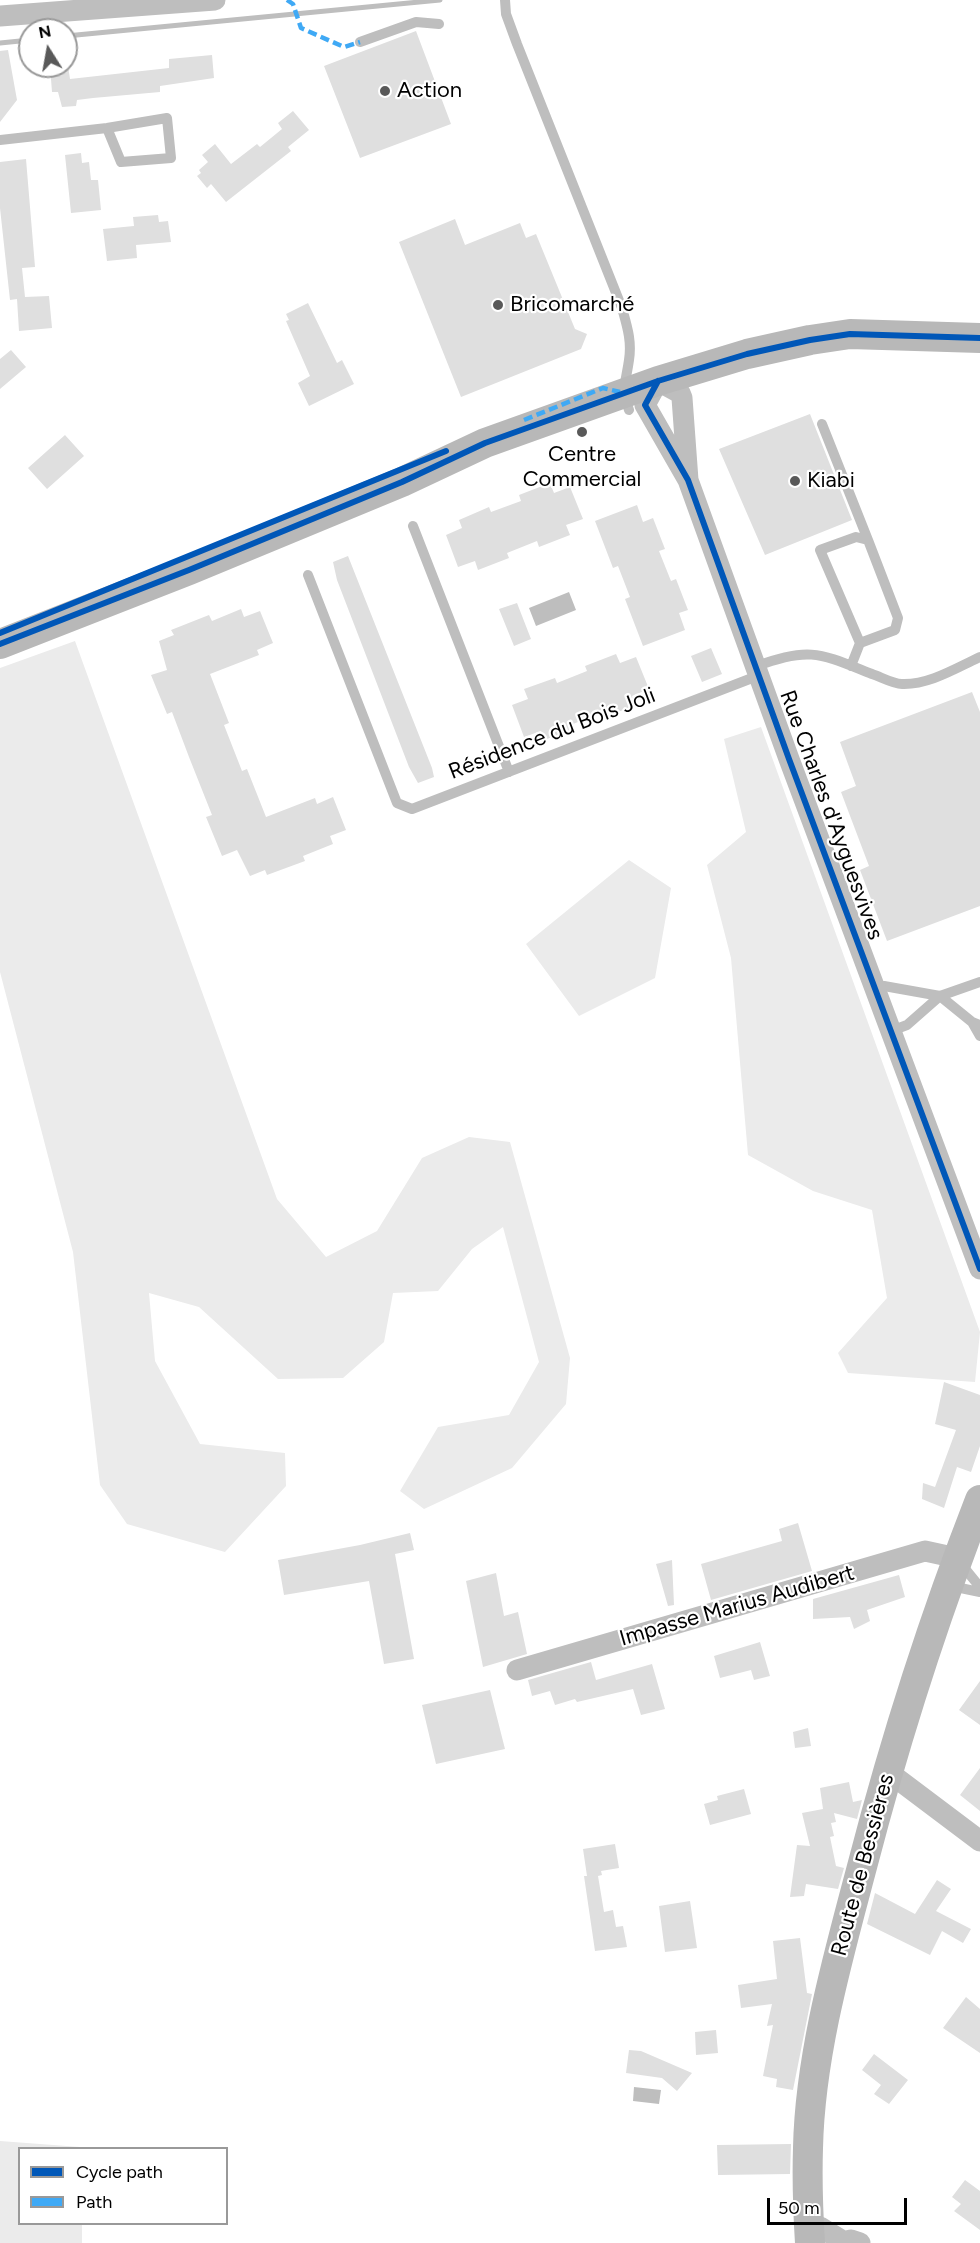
<!DOCTYPE html>
<meta charset="utf-8">
<style>
body{margin:0}
#map{position:relative;width:980px;height:2243px;overflow:hidden;background:#fff;font-family:Figtree,sans-serif}
canvas{display:block}
.legend{position:absolute;left:18px;top:2147px;width:210px;height:78px;box-sizing:border-box;background:#fff;border:2px solid #999;margin:0;padding:8px 10px;list-style:none;font-size:18px;color:#000}
.legend li{display:flex;align-items:center;gap:12px;height:30px}
.legend b{width:30px;border:2px solid #999}
.north{position:absolute;left:18px;top:18px;width:60px;height:60px;box-sizing:border-box;background:#fff;border:2px solid #999;border-radius:50%;rotate:349deg;font-size:16px;font-weight:700;line-height:24px;text-align:center;color:#000}
.north::after{content:'';display:block;margin:auto;width:21px;height:27px;background:#595959;clip-path:polygon(50% 0,100% 100%,50% 72%,0 100%)}
.scale{position:absolute;left:767px;top:2198px;width:140px;height:27px;box-sizing:border-box;border:3px solid #000;border-top:0;padding-left:8px;font-size:18px;line-height:21px;white-space:nowrap;color:#000;-webkit-text-stroke:4px #fff;paint-order:stroke}
</style>
<div id="map">
<canvas width="980" height="2243"></canvas>
<ul class="legend">
<li><b style="height:8px;background:#0057b8"></b>Cycle path</li>
<li><b style="height:8px;background:#3fa9f5"></b>Path</li>
</ul>
<div class="north">N</div>
<div class="scale">50 m</div>
</div>
<script>
const g = document.querySelector('canvas').getContext('2d');
g.lineJoin = 'round';
function fillPath(path, color) { g.fillStyle = color; g.fill(path, 'evenodd'); }
function stroke(path, color, width, dash) { g.strokeStyle = color; g.lineWidth = width; g.lineCap = dash ? 'butt' : 'round'; g.setLineDash(dash || []); g.stroke(path); }
function label(font, color, halo, rows, align = 'center') {
  g.font = font + ' Figtree,sans-serif'; g.lineWidth = 4.5; g.setLineDash([]); g.textBaseline = 'middle'; g.strokeStyle = halo; g.fillStyle = color; for (const [text, x, y, turn = 0] of rows) {
    g.save(); g.translate(x, y); g.rotate((+turn || 0) * Math.PI / 180); g.textAlign = isNaN(turn) ? turn : align; if (halo) g.strokeText(text, 0, 0); g.fillText(text, 0, 0); g.restore();
  }
}
fillPath(new Path2D(`
 M75 641 277 1199 326 1257 377 1231 422 1158 469 1137 510 1142 570 1358 566 1404 512 1468 424 1509 400 1491 438 1427 509 1415 539 1362 503 1227 472 1249 438 1291 393 1293 384 1342 343 1378 278 1379 199 1307 149 1293 155 1361 200 1444 285 1453 286 1486 225 1552 127 1524 100 1485 73 1252 0 972V668Z
 M761 727 980 1332 975 1382 848 1373 838 1353 887 1298 872 1210 813 1191 748 1155 731 958 707 865 746 832 724 739Z
 M629 860 671 888 655 978 579 1016 526 944Z
 M0 2141 80 2147 20 2148V2224H82V2243H0Z`), '#ebebeb');
fillPath(new Path2D(`
 M569 592 576 610 536 626 529 608Z
 M634 2087 661 2090 659 2104 633 2101Z`), '#bebebe');
stroke(new Path2D(`
 M66 36 440 0
 M0 43 30 40`), '#bebebe', 5);
fillPath(new Path2D(`
 M416 31 451 124 360 158 324 66Z
 M8 50 17 100 0 122V51Z
 M212 55 214 78 160 86V92L93 98 77 100 76 106 62 107 58 92H52L50 66H68L70 79 169 68V59Z
 M293 111 309 130 288 147 291 151 226 202 211 184 207 188 197 176 201 173 199 170 208 162 202 155 215 144 231 164 257 144 260 147 282 129 278 123Z
 M81 153 82 163 89 162 91 180H98L101 210 71 213 65 155Z
 M26 159 35 267 22 268 25 297 49 296 52 328 19 331 17 299 10 300 0 208V162Z
 M158 215 159 222 168 221 171 242 136 245 137 258 107 261 103 229 134 226 133 217Z
 M455 219 465 245 520 223 526 238 536 234 575 329 587 334 581 349 461 397 399 242Z
 M308 303 337 363 342 360 354 384 309 406 298 383 310 376 286 321 289 320 286 314Z
 M11 350 26 367 0 389V359Z
 M810 414 852 520 765 555 719 449Z
 M65 435 84 456 47 489 28 468Z
 M550 483 554 493 570 487 583 519 566 525 570 535 539 547 537 541 507 553 509 558 478 570 475 561 458 567 446 535 462 528 459 520 489 507 491 512 521 501 519 495Z
 M637 505 643 522 653 518 665 549 659 551 671 581 676 579 688 610 679 613 685 630 643 646 625 599 630 597 618 566 613 568 595 521Z
 M348 556 432 768 434 777 418 783 409 767 337 580 333 562Z
 M517 603 531 639 514 646 499 609Z
 M241 609 244 617 260 611 273 643 257 650 259 655 210 674 229 723 224 725 242 771 247 769 266 817 315 798 317 804 333 797 346 830 330 836 333 844 303 856 305 861 267 875 265 870 250 876 237 850 222 856 206 817 212 815 189 757 172 712 167 714 151 675 167 670 159 641 174 635 171 630 209 615 212 621Z
 M711 648 722 674 702 682 691 656Z
 M616 654 620 663 636 657 649 689 632 696 636 705 605 717 603 712 573 724 575 729 544 740 541 731 524 737 512 705 528 699 524 689 555 678 557 683 587 671 585 666Z
 M972 692 980 712V906L887 941 860 870 869 866 841 792 856 786 840 742Z
 M944 1382 980 1395V1446L971 1472 957 1467 944 1508 922 1499 923 1483 935 1487 956 1430 935 1424Z
 M798 1523 812 1571 711 1600 701 1564 782 1541 779 1529Z
 M410 1533 414 1550 395 1554 414 1659 384 1664 369 1581 284 1595 278 1560 360 1545Z
 M672 1560 674 1605 668 1606 656 1564Z
 M496 1573 504 1616 518 1612 527 1654 483 1667 466 1581Z
 M899 1575 905 1597 867 1610 870 1621 854 1629 850 1617 813 1619V1599Z
 M760 1642 770 1676 754 1680 751 1670 720 1678 714 1656Z
 M591 1662 596 1680 652 1664 665 1709 641 1715 633 1689 577 1702 575 1699 555 1705 550 1691 532 1696 528 1680Z
 M980 1681V1725L959 1710Z
 M490 1690 505 1749 436 1764 422 1705Z
 M808 1728 811 1746 795 1748 793 1732Z
 M980 1768V1811L960 1795Z
 M849 1782 853 1802 862 1800 857 1819 834 1813 836 1822 831 1823 834 1836 830 1837 836 1866 844 1868 838 1889 806 1884 804 1896 790 1897 797 1845 810 1846 802 1813 823 1809 820 1788Z
 M744 1789 751 1814 710 1825 704 1804 718 1800 717 1796Z
 M615 1844 619 1868 601 1871 602 1875 598 1876 604 1912 613 1910 616 1927 623 1926 627 1947 595 1951 584 1876H587L583 1849Z
 M937 1880 951 1889 936 1911 971 1929 963 1943 942 1931 930 1955 867 1924 875 1893 915 1914Z
 M690 1901 697 1948 665 1952 659 1906Z
 M800 1938 807 1993 812 1994 793 2090 776 2087 777 2079 763 2076 773 2025 767 2026 772 2004 741 2008 738 1985 777 1979 773 1941Z
 M966 1997 980 2009V2053L943 2028Z
 M716 2030 718 2053 696 2055 695 2032Z
 M629 2050 641 2051 692 2073 677 2091 662 2078 626 2073Z
 M874 2054 908 2080 889 2104 874 2094 881 2085 862 2070Z
 M791 2144 790 2174 718 2175 717 2145Z
 M965 2180 980 2191V2230L954 2211 961 2204 952 2197Z`), '#dfdfdf');
stroke(new Path2D(`
 M505 0 506 14 517 44 622 308C627 326 632 341 629 360 626 382 621 388 629 410
 M360 42 416 22 439 24
 M0 140 107 128 167 118 171 158 121 162 107 128
 M822 424 868 540
 M413 526 509 772
 M308 575 397 803 412 809 760 675
 M757 666C810 646 821 654 872 674 881 677 893 684 902 684 929 685 956 668 980 657
 M851 666 860 643 820 550 856 537 868 540 898 618 895 630 860 643
 M876 989 884 986 940 996 907 1025 891 1031
 M940 996 972 1022 980 1025
 M940 996 980 982
 M972 1022 980 1036
 M959 1567 966 1570 980 1587
 M951 1586 980 1592`), '#bebebe', 10);
stroke(new Path2D(`
 M0 16 215 0
 M688 480 682 398 680 393 658 381 645 405 688 480 789 759 980 1269
 M517 1670 925 1551 957 1558
 M886 1774 895 1777 980 1841
 M809 2227H820L841 2240
 M837 2243 851 2240 860 2243`), '#bebebe', 21);
stroke(new Path2D(`
 M0 644 189 570 402 482 485 443 658 381 747 354 810 340 850 334 980 338
 M810 2243C808 2211 807 2179 808 2148 810 2053 839 1954 863 1863 895 1740 934 1618 980 1500`), '#b8b8b8', 30);
stroke(new Path2D(`
 M287 0 293 4 301 28 344 47 360 42
 M524 420 603 388 620 392`), '#3fa9f5', 4.5, [9, 4.5]);
stroke(new Path2D(`
 M658 381 645 405 688 480 789 759 980 1269
 M0 633 446 451
 M0 644 189 570 402 482 485 443 658 381 747 354 810 340 850 334 980 338`), '#0057b8', 6);
for (const [x, y, r, color] of [
 [385,91,6,"#595959"],
 [498,305,6,"#595959"],
 [582,432,6,"#595959"],
 [795,481,6,"#595959"]
]) { const dot = new Path2D(); dot.arc(x, y, r, 0, 2 * Math.PI); g.fillStyle = color; g.fill(dot); stroke(dot, '#fff', 2); }
label('22px', '#000', '#fff', [
 ["Action",397,91],
 ["Bricomarché",510,305],
 ["Centre",582,455,"center"],
 ["Commercial",582,480,"center"],
 ["Kiabi",807,481]
], 'left');
label('22px', '#000', '#fff', [
 ["Résidence du Bois Joli",552,734,-21],
 ["Rue Charles d'Ayguesvives",831,815,70],
 ["Impasse Marius Audibert",737,1606,-16],
 ["Route de Bessières",863,1865,-75]
]);
</script>
